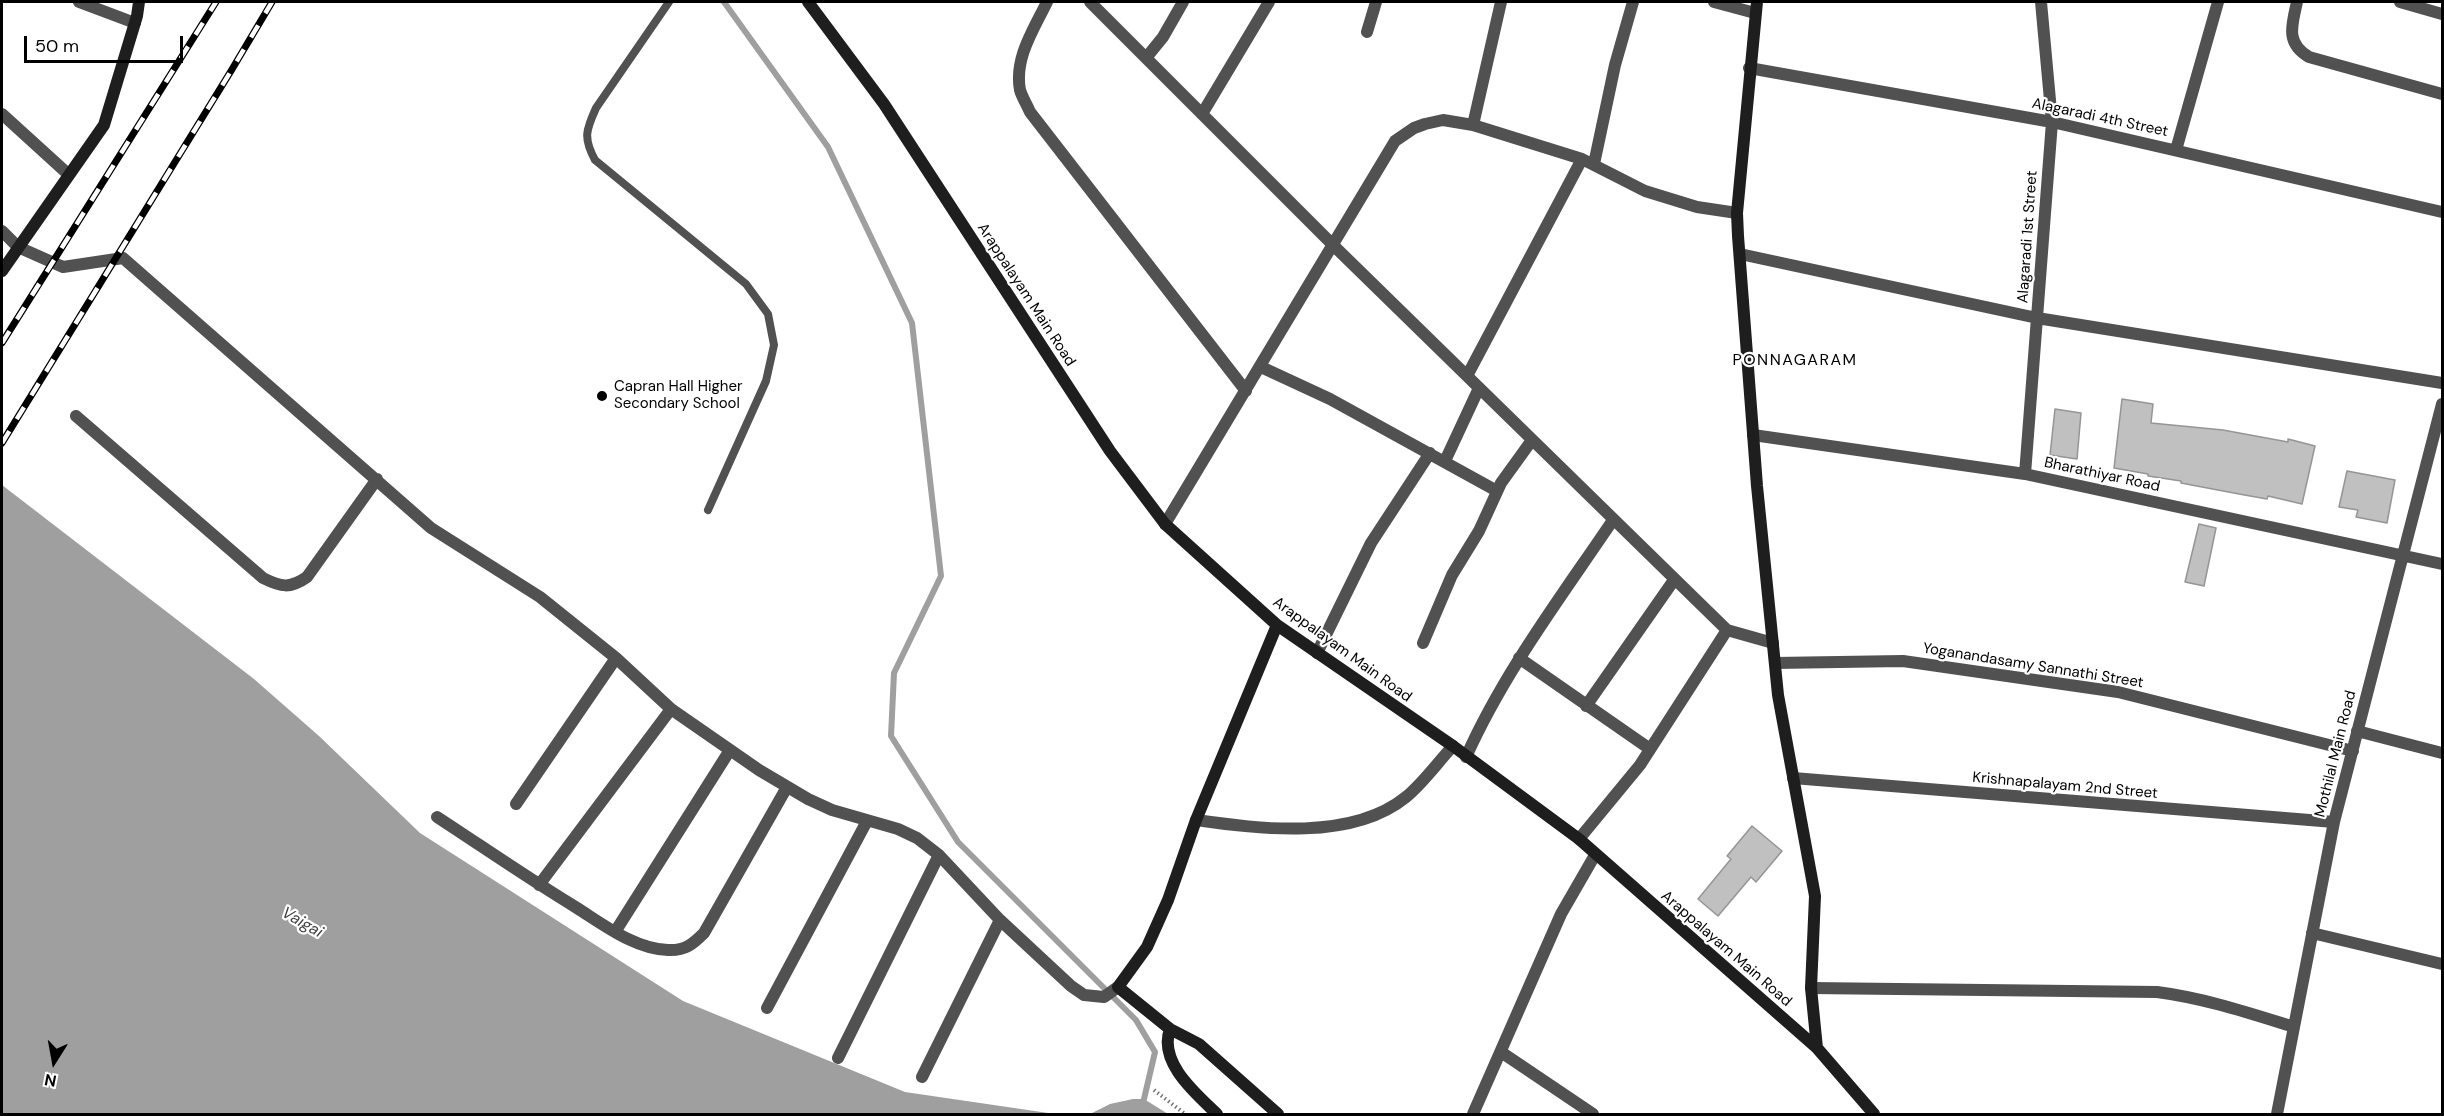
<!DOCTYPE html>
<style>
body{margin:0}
#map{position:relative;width:2444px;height:1116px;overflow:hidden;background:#fff;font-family:"DM Sans",sans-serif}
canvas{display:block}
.frame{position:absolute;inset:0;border:3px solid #000;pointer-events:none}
.north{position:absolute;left:24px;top:1032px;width:60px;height:60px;-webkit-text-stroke:4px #fff;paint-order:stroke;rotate:191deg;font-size:16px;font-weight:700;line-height:24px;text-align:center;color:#000}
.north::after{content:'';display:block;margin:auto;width:21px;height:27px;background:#000;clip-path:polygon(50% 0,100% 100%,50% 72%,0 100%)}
.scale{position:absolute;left:24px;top:36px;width:159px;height:27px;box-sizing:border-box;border:3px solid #000;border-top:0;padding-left:8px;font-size:18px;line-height:21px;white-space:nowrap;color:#000;-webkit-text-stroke:4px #fff;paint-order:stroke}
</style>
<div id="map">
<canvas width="2444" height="1116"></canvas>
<div class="frame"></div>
<div class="north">N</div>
<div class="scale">50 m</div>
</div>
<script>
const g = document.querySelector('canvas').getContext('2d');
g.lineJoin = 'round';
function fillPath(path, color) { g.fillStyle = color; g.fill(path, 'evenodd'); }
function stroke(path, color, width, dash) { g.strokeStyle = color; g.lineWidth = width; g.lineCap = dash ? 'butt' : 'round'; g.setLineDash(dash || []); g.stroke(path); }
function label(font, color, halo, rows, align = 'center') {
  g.font = font + ' "DM Sans",sans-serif'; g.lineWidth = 4.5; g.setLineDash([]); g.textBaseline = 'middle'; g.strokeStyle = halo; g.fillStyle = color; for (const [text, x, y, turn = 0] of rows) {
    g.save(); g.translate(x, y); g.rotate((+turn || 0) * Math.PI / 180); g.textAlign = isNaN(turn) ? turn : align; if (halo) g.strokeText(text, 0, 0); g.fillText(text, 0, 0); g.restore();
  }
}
fillPath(new Path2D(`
 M2 485 254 679 319 736 420 833 683 1001 905 1092 1055 1114H2Z
 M1133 1099H1144L1168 1114H1090L1110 1104Z`), '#9f9f9f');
stroke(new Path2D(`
 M724 2 828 147 912 323 941 576 894 673 891 736 958 842 1136 1020 1155 1052 1144 1099`), '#9f9f9f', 6);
const building = new Path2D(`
 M2122 399 2153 404 2151 423 2223 430 2288 442V439L2315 446 2302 504 2268 496 2267 499 2239 494 2181 483V481L2148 476V474L2114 468Z
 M2055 409 2081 413 2077 459 2050 455Z
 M2347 471 2395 480 2387 523 2356 517 2358 510 2339 507Z
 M2199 524 2216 528 2204 586 2185 582Z
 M1752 826 1782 851 1756 882 1751 877 1718 916 1698 899 1731 859 1727 856Z`);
fillPath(building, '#c0c0c0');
stroke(building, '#959595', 1.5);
stroke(new Path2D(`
 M1154 1090 1185 1114`), '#737373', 4, [1.5, 3]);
stroke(new Path2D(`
 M669 2 596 108C586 130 583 138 595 160L746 284 768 314 774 345 766 381 708 510`), '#515151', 8);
stroke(new Path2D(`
 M79 2 135 23
 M1047 2C1034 29 1014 58 1020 90 1022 97 1027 105 1030 112L1246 391
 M1090 2 1334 246 1727 630 1773 643
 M1714 2 1755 13
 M2297 2C2292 25 2285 43 2309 57L2442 94
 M2400 2 2442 14
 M1367 32 1376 2
 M1146 58 1163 37 1183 2
 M1749 68 2052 122 2442 212
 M2 114 68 174
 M1202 114 1269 2
 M1473 125 1501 2
 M2176 150 2218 2
 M1594 164 1615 65 1633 2
 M2 231 18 247 63 267 123 258 431 528 540 597 616 658 671 709 759 770 808 799 832 810 898 829 917 838 939 855 1000 920 1071 986 1084 995 1104 997 1118 987
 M1740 254 2037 318 2442 383
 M1261 367 1330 399 1497 491
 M1467 376 1582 159
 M76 416 263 578C281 587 290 589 307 577L377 479
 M1753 435 2025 474 2442 564
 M1445 461 1479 388
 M2025 474 2052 122 2041 2
 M1165 524 1395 141 1414 128 1425 124 1443 120 1473 125 1582 159 1645 191 1697 207 1737 213
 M1423 643 1452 575 1479 531 1501 483 1532 440
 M1317 653 1371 543 1430 453
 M1519 658 1650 749
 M1775 663 1903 661 2118 692 2353 751
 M1586 706 1674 580
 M2357 731 2442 753
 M1466 757C1504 672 1561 597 1613 520
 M1793 778 2334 822
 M516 804 616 658
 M437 817C483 847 529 879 577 908 604 925 635 949 668 950 685 951 693 944 704 933L787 787
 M1196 820C1260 829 1352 841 1406 797 1423 783 1438 762 1453 746
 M1579 839 1640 765 1727 630
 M539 885 671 709
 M615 932 730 750
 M2312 933 2442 964
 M1811 988 2157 992C2204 998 2249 1013 2294 1027
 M767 1008 867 821
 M1501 1052 1593 1114
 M838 1058 939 855
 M922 1077 1000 920
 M1473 1114 1561 914 1595 855
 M2277 1114 2334 822 2442 404`), '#515151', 12);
stroke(new Path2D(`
 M808 2 884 104 1110 451 1165 524 1277 625 1453 746 1579 839 1817 1048 1874 1114
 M1757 2 1737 213 1738 236 1757 486 1778 695 1815 896 1811 988 1817 1048
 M2 271 104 125 137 16 139 2
 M1277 625 1196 820 1168 900 1147 947 1118 987 1170 1029 1199 1044 1278 1114
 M1170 1029C1158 1062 1195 1093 1217 1114`), '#1e1e1e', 12);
const rail = new Path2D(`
 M2 343 216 2
 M2 443 231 71 272 2`);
stroke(rail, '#000', 7);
stroke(rail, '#fff', 4.5, [14]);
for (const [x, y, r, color] of [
 [602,396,6,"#000"]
]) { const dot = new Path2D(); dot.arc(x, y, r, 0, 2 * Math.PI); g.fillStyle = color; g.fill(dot); stroke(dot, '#fff', 2); }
label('15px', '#000', '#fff', [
 ["Alagaradi 4th Street",2100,118,12],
 ["Alagaradi 1st Street",2028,237,-86],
 ["Arappalayam Main Road",1026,295,57],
 ["Bharathiyar Road",2102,475,12],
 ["Arappalayam Main Road",1342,650,36],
 ["Yoganandasamy Sannathi Street",2033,666,9],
 ["Mothilal Main Road",2336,754,-76],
 ["Krishnapalayam 2nd Street",2065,786,5],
 ["Arappalayam Main Road",1726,949,41]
]);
label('15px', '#000', '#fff', [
 ["Capran Hall Higher",614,387],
 ["Secondary School",614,404]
], 'left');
g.letterSpacing = '1.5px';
label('16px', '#000', '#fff', [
 ["PONNAGARAM",1795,361]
]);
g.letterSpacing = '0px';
label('italic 16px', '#404040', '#fff', [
 ["Vaigai",302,923,30]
]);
</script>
